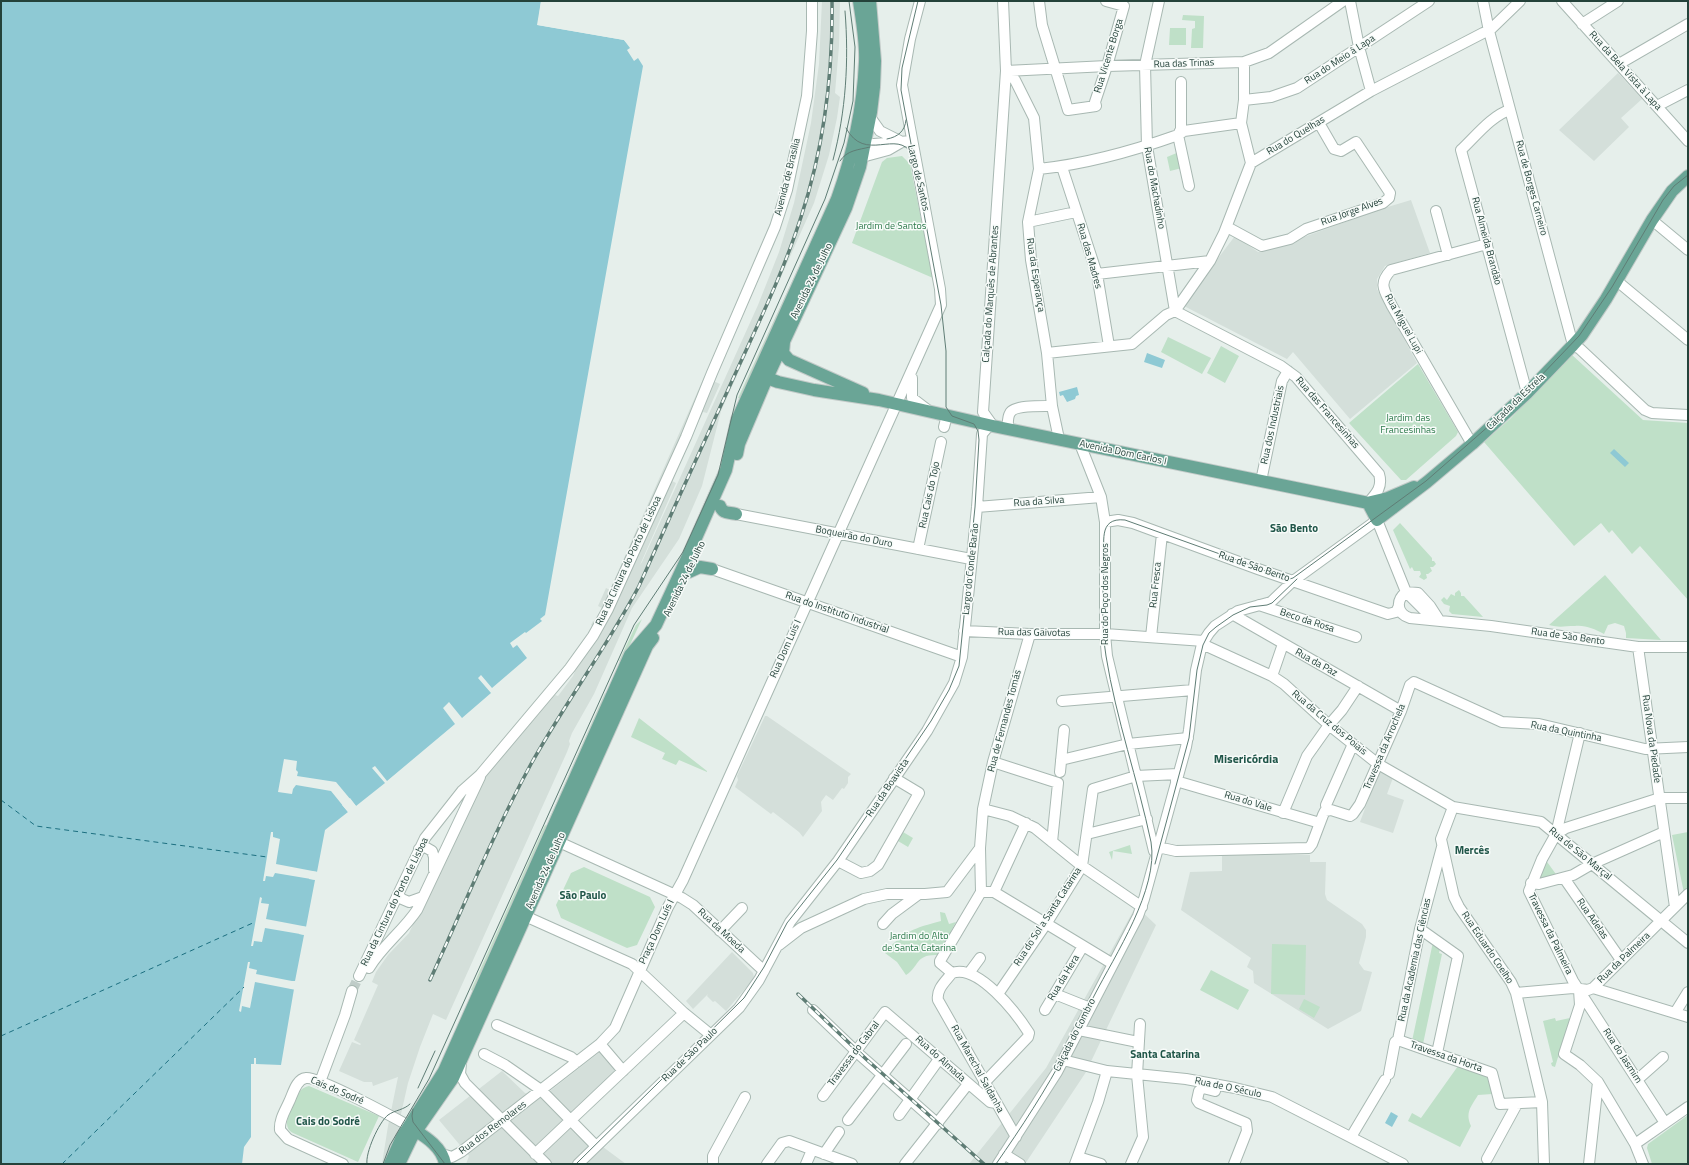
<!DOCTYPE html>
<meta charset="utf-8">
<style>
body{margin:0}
#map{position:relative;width:1689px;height:1165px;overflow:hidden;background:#e6efeb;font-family:"Titillium Web",sans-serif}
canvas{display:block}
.frame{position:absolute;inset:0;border:2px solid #24423a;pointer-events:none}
</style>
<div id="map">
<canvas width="1689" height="1165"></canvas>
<div class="frame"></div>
</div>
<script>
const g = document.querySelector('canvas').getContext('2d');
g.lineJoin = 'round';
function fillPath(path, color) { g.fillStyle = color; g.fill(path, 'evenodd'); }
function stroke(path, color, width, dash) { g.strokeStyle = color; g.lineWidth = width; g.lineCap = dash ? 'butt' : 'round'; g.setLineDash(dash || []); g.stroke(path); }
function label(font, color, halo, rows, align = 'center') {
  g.font = font + ' "Titillium Web",sans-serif'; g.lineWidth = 3; g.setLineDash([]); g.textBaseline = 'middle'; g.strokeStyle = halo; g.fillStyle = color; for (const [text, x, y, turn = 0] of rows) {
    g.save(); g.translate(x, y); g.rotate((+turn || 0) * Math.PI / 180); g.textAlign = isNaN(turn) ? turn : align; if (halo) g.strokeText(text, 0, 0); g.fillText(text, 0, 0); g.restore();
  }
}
fillPath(new Path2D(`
 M822 1H840L839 46 835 93 840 97 837 118 829 155 814 203 721 411 702 486 679 539 632 608 594 694 572 733 569 741 570 744 567 752 446 1020 433 1014 420 1047 408 1083 401 1114 393 1164H382L388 1126 398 1077 373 1086 372 1082H364L339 1071 352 1042 360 1045 361 1044 354 1040 378 985 372 982 376 972 388 955 409 933 459 826 484 778 555 695 558 696 573 676 594 627 591 625 593 621 596 622 602 608 598 606 606 588 610 590 704 377 720 384 707 413 703 412 672 481 676 483 640 565 642 562 758 305 779 252 794 203 811 123 819 64Z
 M1618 73 1642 99 1621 118 1629 127 1594 161 1559 130Z
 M1411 200 1430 253 1385 266 1377 279V289L1417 363 1350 419 1293 352 1287 359 1184 306 1183 304 1235 236 1258 252 1271 249 1381 209Z
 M765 716H767L851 774 848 777V783L844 789 842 788 833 800 826 795 821 802 822 811 803 837 799 832 773 812 771 814 735 787 738 780 737 776Z
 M1380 768 1394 775 1387 794 1404 800 1393 833 1360 822Z
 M1222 853 1310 855V862H1326L1325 894 1327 900 1362 924 1366 930V937L1359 963 1364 970 1372 972 1361 1011 1328 1029 1254 983 1253 971 1247 967 1251 958 1181 910 1190 872 1222 871Z
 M1136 906 1156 925 1086 1072 1025 1164H969L1046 1068Z
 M732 952 753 973 754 977 751 982 726 1011 715 1001 713 1002 707 996 708 994 693 1009 686 1001Z
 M601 1051 618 1071 564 1122 590 1146 603 1147 626 1164H466L469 1156 439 1120 502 1071 525 1093 541 1098Z`), '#d4dfda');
fillPath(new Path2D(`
 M1183 15 1204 16 1203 48H1191L1192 29 1195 28V21L1182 20Z
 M1170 28H1186V45H1169Z
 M1179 152 1182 168 1170 171 1167 157Z
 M902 156 910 164 933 278 852 243 882 162 887 158Z
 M814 234 818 235 741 399 738 398Z
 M1168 337 1211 358 1202 374 1161 352Z
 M1221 346 1239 356 1225 383 1207 373Z
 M1571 354 1643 420 1688 423V600L1640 546 1632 554 1612 530 1609 533 1601 523 1574 546 1484 442 1510 419Z
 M1418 364 1458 432 1456 436 1406 480H1401L1349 423Z
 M1400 523 1432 558V561H1434L1436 564 1433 567H1430L1432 571 1428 574H1426L1427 578 1424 580 1419 577 1421 574 1420 571H1414L1412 567 1410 569 1393 530Z
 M1605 575 1661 640 1626 638V633L1624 626 1615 623 1608 625 1604 634C1594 629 1586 625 1575 626 1564 626 1560 628 1549 625Z
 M1459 590 1461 593V596H1464L1483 617 1452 614 1449 611 1450 606 1444 604 1441 600 1444 597 1447 600 1451 594 1455 596V593Z
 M642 619 622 662 619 661 636 625Z
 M605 693 607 695 551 820 549 819Z
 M639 718 707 771V772L679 760 676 765 662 759 665 753 631 737Z
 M545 825 549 827 476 992 471 990Z
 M903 832 913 838 908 847 898 841Z
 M1688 832V889L1684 893 1672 835Z
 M1130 845 1132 854 1113 851 1112 860 1109 852Z
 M1545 859 1558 877 1538 882Z
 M584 867 650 897 655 907 637 945 627 948 561 918 556 905 571 873Z
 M940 912 945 913 949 924 956 922 951 931 952 935 938 955C915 954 920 966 906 975L897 962 885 953C903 931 915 928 941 921Z
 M1433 942 1440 949 1439 953 1442 954 1423 1044 1412 1041Z
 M1272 944 1306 945 1305 995 1271 994Z
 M1211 970 1249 990 1238 1010 1200 990Z
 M1304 999 1320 1007 1314 1018 1299 1009Z
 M1555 1018 1556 1021 1570 1018 1555 1067 1552 1066 1551 1063 1553 1062 1543 1021Z
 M1458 1066 1489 1075 1492 1094 1478 1095C1471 1107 1465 1112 1471 1126L1460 1147 1408 1121 1412 1113 1421 1118Z
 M309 1086 379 1116 358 1162 293 1133C289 1131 287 1128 287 1123 287 1117 297 1095 300 1091 303 1088 305 1087 309 1086Z
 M1688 1115V1164H1652L1647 1148 1648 1144Z`), '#bfe0c8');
fillPath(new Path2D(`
 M1 1H541L538 25 624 40 630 48 627 50 634 61 638 58 643 66 545 615 540 619 542 621 526 633 525 632 510 643 513 648 517 645 527 658 492 688 481 675 478 678 491 693 462 718 449 702 443 708 455 724 387 781 375 766 372 768 385 783 356 806 350 798 342 805 348 812 325 830 317 872 310 871 309 879 315 880 306 927 300 926 299 934 304 935 295 981H290L289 988 294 989 281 1065 256 1064V1058H254V1064H251V1137L244 1147 242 1164H1Z
 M1147 353 1165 360 1162 368 1144 362Z
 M1077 387 1079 395 1076 396 1075 399 1067 402 1063 395 1060 396 1059 392Z
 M1614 449 1629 463 1625 467 1610 453Z
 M1391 1112 1398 1116 1392 1127 1385 1123Z`), '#8ec9d4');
fillPath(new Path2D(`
 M541 1H543L540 23 625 38 632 49 624 40 537 25Z
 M284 759 297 761 296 770 298 772 297 776 336 782 356 806 355 807 350 801 345 805 350 811 348 812 331 791 296 785 293 789 292 794 278 792Z
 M271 832H273V837L280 839 276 864 318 872 317 874 312 873 311 877 316 878 317 880 275 873 273 877 266 876 265 881H263Z
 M260 897 262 898 261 903 269 904 266 919 308 927 307 929 302 928 301 932 305 933 306 935 265 928 262 942 254 941 253 946H251Z
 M248 962H250L249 968 257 970 256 974 297 982 296 983H292L291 987 295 988 296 990 255 982 250 1008 242 1006 241 1012 239 1011Z`), '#e6efeb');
stroke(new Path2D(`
 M1 800 36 826 267 857
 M1 1036 255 922
 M62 1164 244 987`), '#1c6f80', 1, [5, 4]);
stroke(new Path2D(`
 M352 991 359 976`), '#bfccc8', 10, [10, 5]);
const minor = new Path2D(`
 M1039 1 1042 25 1068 110 1096 106 1095 102 1107 66 1124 6 1106 1
 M1159 1 1145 65 1147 146 1175 311
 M1350 1 1359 47 1371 91
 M1483 1 1489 31 1573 345 1580 349 1645 410 1652 413 1688 415
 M1562 1 1688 141
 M1582 24 1618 1
 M1489 31 1520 1
 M1244 62V100L1241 123 1251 163
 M1619 64 1688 24
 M1006 71 1015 80 1034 118 1039 169 1028 222 1031 260 1047 353 1052 406 1059 439
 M1006 71 1107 66 1244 62 1269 53 1343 1
 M1181 82V129L1178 135 1189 186
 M1244 100 1271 97 1297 88 1429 1
 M1657 106 1688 90
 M1510 110C1492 115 1475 137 1461 150L1527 393
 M870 117 880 131 900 141
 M865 146 874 144 912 141
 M862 157 888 150 900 143
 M1062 167 1097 274 1109 346
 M1039 169C1087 164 1133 151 1178 135L1184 131 1241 123
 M1436 211 1448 255
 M1652 220 1688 250
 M1028 222 1076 212
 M1227 227 1262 246 1290 239 1306 229 1383 203 1389 198 1390 193 1356 142 1341 151 1334 149 1319 123
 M1097 274 1210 261
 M1617 281 1688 340
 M1175 311 1281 366 1296 377 1379 474C1383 487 1376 494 1368 503
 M1047 353 1132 344 1166 315 1175 311 1210 261 1224 233 1251 163 1371 91 1483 33 1489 31
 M912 378V398L929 411
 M944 427 947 415
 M1008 429C1008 423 1007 418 1010 413 1014 405 1042 406 1052 406
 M1080 444 1101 497 1105 522V634L1107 656 1154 851
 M1472 444 1392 306C1384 290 1378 284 1391 270L1487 244
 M1261 481 1282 381 1288 371
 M977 507 1101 497
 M736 514 971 559
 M1105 522 1118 520 1133 523 1258 569 1388 614 1396 612 1399 606
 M918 549 941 442
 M712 569 962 657
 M1406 592C1395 601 1397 614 1410 618L1491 626 1638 647H1688
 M1406 592 1418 593 1430 606 1439 620
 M1259 605 1356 637
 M1232 614 1401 711
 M964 631 1030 634H1105L1204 641
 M1151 637 1162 534
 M1202 644 1272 676 1284 684 1329 725 1378 764 1453 807 1541 822 1688 943
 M1638 647 1675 907
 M1272 676 1283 644
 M1062 701 1193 690
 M1580 733 1556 834 1542 859 1529 891 1573 981 1665 1123
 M1061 760 1128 744 1188 738
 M993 762 1058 783 1052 842
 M1060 772 1064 730
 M1176 781 1320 823
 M1453 807 1441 839 1454 897 1459 907 1511 982 1516 993 1542 1102 1544 1164
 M983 809 1010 816 1035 828 1082 866 1142 907
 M1327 810 1326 805 1353 744
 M1283 813 1307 756 1329 725 1342 710 1358 686
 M1087 834 1147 819
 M1556 834 1566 828 1660 798H1688
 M559 842 682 898 693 905 764 971
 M1153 846 1176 851 1309 848 1312 844 1323 815 1325 811 1331 810 1350 816 1353 814 1360 804 1401 711 1410 685 1414 682 1502 722 1539 724 1645 749 1688 747
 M419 849 425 847 432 851 434 857V870
 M838 861 861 873 870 871 878 865 919 793 894 778
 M1564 878 1621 960
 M1531 883 1539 884 1573 875 1592 864 1664 832
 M981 892H994L1113 964
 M994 892 1026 823
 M398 895 402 899 409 902 423 897
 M525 916 632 964 684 1013 711 1035
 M883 924 892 914 919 894
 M1420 929 1458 956 1437 1053
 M720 931 742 908
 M779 945 801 928 864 899 887 894H925L947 892 980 848
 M369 968C382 946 403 931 417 910L480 777
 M952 973 940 963V961L981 892 980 848 983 809 993 762 1030 634
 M952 973C946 981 936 989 938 1000L1016 1137
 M952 973C978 963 1017 1014 1029 1033L1028 1037 984 1083
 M969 973 980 958
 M359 976 425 838 462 791 480 775 570 668 593 636 608 609 686 437 712 373 775 227 787 190 807 96 812 31V1
 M1593 988 1688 1017
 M1579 990 1580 1005 1564 1054 1580 1065 1598 1082 1635 1144 1643 1164
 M1516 993 1573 988 1588 990 1593 988 1688 894
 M998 994 1046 924 1082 866 1093 789 1136 776 1178 774
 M1055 994 1090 1008
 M813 1010 861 1056 938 1124
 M1045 1010 1083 946
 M1675 1013 1688 992
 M497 1025 571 1057 577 1062
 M1079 1030 1138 1042
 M1398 1040 1492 1073 1500 1104 1542 1102
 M600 1044 623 1071
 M484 1054 505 1065 541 1090 596 1146
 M1063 1060 1107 1071 1186 1079 1235 1088 1272 1097 1403 1164
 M461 1063 460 1074 465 1083 546 1164
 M1389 1074 1395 1042 1398 1040 1420 929 1442 847
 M1637 1080 1663 1057
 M320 1082 345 1015 352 991
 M1215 1091 1203 1088 1199 1091 1197 1100 1199 1103 1246 1123 1247 1131 1234 1164
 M823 1096 885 1012 990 1102 996 1103
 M899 1115 937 1062
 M848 1120 906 1044
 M1351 1137 1385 1080
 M1635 1144 1688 1107
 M442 1154 452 1157 461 1152 600 1044 615 1028 668 907 683 880 941 305 940 289 902 85 910 39 920 1
 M535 1154 684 1013
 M824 1154 839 1132
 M1004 1154 1020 1164
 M1078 1157 1101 1164
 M1487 1159 1517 1104
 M713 1162V1156L745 1097
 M343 1164 288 1139 280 1130C279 1120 285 1111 289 1102 293 1094 296 1079 306 1078 318 1076 395 1118 409 1126
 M578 1164 739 1008 759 980 790 922 838 861 927 731 954 683 962 657 977 507 982 434 988 427 993 426 983 412 1006 71 1003 1
 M767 1164 782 1143 789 1141 852 1164
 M806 1164 812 1150
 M905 1164 968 1084
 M998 1164 1057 1072 1138 916 1144 899 1186 747 1189 730 1196 670 1202 644 1209 633 1215 626 1238 611 1271 602 1293 581 1377 520 1406 592 1427 613 1439 620
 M1075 1164 1098 1102 1107 1071
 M1131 1164 1143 1137 1137 1075 1140 1024
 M1589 1164 1598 1082`);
const major = new Path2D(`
 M784 342 783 353 789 360 863 393
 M763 371 767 378 778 382 814 390 879 400 993 426 1393 508
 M737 454 739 444 767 378 846 208 860 167 871 112 874 87 875 61 870 1
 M1371 502 1388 498 1414 487
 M1368 503 1377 520 1427 482 1472 444 1527 393 1573 345 1582 335 1606 299 1652 220 1672 191 1688 176
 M720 506C723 514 728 512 736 514
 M689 572 700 567 712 569
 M410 1127C424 1136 442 1146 445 1164
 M390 1164 402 1137 444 1071 630 655 656 625 688 556 726 470 737 420 837 199C852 157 863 107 865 62 866 42 862 21 859 1
 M399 1164 412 1137 453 1078 647 646 653 638`);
stroke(minor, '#a8b8b2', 12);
stroke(major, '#c2cac8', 14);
stroke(minor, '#fff', 10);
stroke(major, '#6aa596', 12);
stroke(new Path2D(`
 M846 128C865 164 897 128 912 154
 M887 139C898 137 905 131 906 120
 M833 160C846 111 849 61 845 11
 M840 161C847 150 858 150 870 147
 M1155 864 1189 738 1197 670 1203 645 1209 633 1216 627 1233 615 1250 607 1267 605 1272 603 1297 579
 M418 1088 435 1051
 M413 1109 412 1116 413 1122 445 1164
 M367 1164C365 1153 379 1122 388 1115 395 1110 404 1110 410 1104
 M383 1164 390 1145 429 1079 634 625 683 552 718 475 737 395 825 199 844 143 853 101 855 47 849 1
 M576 1164 744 998 764 967 787 923 837 860 931 721 949 690 959 666 975 507 979 440 978 431 974 424 952 416 946 407V351L941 305 901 90 902 68 918 1
 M996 1164C1021 1128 1046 1090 1067 1050 1076 1033 1084 1014 1094 996 1115 955 1159 889 1151 842 1138 780 1116 719 1106 656 1101 626 1103 593 1104 562 1105 544 1097 517 1125 520L1259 568 1282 579 1286 580 1293 578 1426 481 1515 403 1579 336 1612 287 1663 200 1674 186 1688 175`), '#5f7d75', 1);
const rail = new Path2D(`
 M430 980C463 908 493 834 531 764 565 703 607 647 639 586 668 521 697 457 727 392 753 334 782 277 801 217 824 147 833 74 832 1
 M798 994 866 1059 984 1164`);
stroke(rail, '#5f7d75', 3.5);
stroke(rail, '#f7fbf9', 2, [6]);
label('10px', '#24423a', '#f7fbf9', [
 ["Rua Vicente Borga",1109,56,-73],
 ["Rua do Meio à Lapa",1340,60,-33],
 ["Rua das Trinas",1184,64,-2],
 ["Rua da Bela Vista à Lapa",1625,71,48],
 ["Rua do Quelhas",1296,136,-31],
 ["Avenida de Brasília",788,177,-76],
 ["Largo de Santos",918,178,77],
 ["Rua do Machadinho",1154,188,80],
 ["Rua de Borges Carneiro",1531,188,75],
 ["Rua Jorge Alves",1352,212,-20],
 ["Rua Almeida Brandão",1486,241,75],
 ["Rua das Madres",1089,256,74],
 ["Rua da Esperança",1035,275,81],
 ["Avenida 24 de Julho",812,281,-64],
 ["Calçada do Marquês de Abrantes",991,294,-86],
 ["Rua Miguel Lupi",1403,324,61],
 ["Calçada da Estrela",1516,402,-44],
 ["Rua das Francesinhas",1327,413,49],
 ["Rua dos Industriais",1273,425,-78],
 ["Avenida Dom Carlos I",1123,453,12],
 ["Rua Cais do Tojo",930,495,-78],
 ["Rua da Silva",1039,502,-4],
 ["Boqueirão do Duro",854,537,11],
 ["Rua da Cintura do Porto de Lisboa",629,561,-65],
 ["Rua de São Bento",1254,567,19],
 ["Largo do Conde Barão",971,569,-84],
 ["Avenida 24 de Julho",685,579,-64],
 ["Rua Fresca",1156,585,-84],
 ["Rua do Poço dos Negros",1106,594,-90],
 ["Rua do Instituto Industrial",837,613,19],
 ["Beco da Rosa",1307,621,18],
 ["Rua das Gaivotas",1034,633,1],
 ["Rua de São Bento",1568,637,8],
 ["Rua Dom Luís I",786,649,-66],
 ["Rua da Paz",1316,663,29],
 ["Rua de Fernandes Tomás",1005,721,-75],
 ["Rua da Cruz dos Poiais",1329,723,40],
 ["Rua da Quintinha",1566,732,11],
 ["Rua Nova da Piedade",1651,739,82],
 ["Travessa da Arrochela",1385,747,-67],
 ["Rua da Boavista",888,788,-56],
 ["Rua do Vale",1248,802,17],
 ["Rua de São Marçal",1580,854,39],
 ["Avenida 24 de Julho",546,871,-66],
 ["Rua da Cintura do Porto de Lisboa",395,902,-64],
 ["Rua do Sol a Santa Catarina",1048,917,-57],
 ["Rua Adelas",1592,919,55],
 ["Rua da Moeda",721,931,43],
 ["Praça Dom Luís I",657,932,-65],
 ["Travessa da Palmeira",1550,934,64],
 ["Rua Eduardo Coelho",1487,948,56],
 ["Rua da Palmeira",1624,958,-44],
 ["Rua da Academia das Ciências",1415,960,-78],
 ["Rua da Hera",1064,978,-59],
 ["Calçada do Combro",1075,1035,-63],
 ["Travessa do Cabral",854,1054,-53],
 ["Rua de São Paulo",690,1055,-44],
 ["Rua do Jasmim",1622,1056,57],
 ["Travessa da Horta",1446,1057,19],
 ["Rua do Almada",940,1059,42],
 ["Rua Marechal Saldanha",977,1069,61],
 ["Rua de O Século",1228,1088,12],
 ["Cais do Sodré",337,1091,23],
 ["Rua dos Remolares",493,1128,-37]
]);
label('10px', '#2d7a4b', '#f7fbf9', [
 ["Jardim de Santos",891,227],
 ["Jardim das",1408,419],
 ["Francesinhas",1408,431],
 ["Jardim do Alto",919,937],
 ["de Santa Catarina",919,949]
]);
label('bold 11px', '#1f5548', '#f7fbf9', [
 ["São Bento",1294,529],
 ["Mercês",1472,851],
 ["São Paulo",583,896],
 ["Santa Catarina",1165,1055],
 ["Cais do Sodré",328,1122]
]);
label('bold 12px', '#1f5548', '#f7fbf9', [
 ["Misericórdia",1246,760]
]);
</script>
